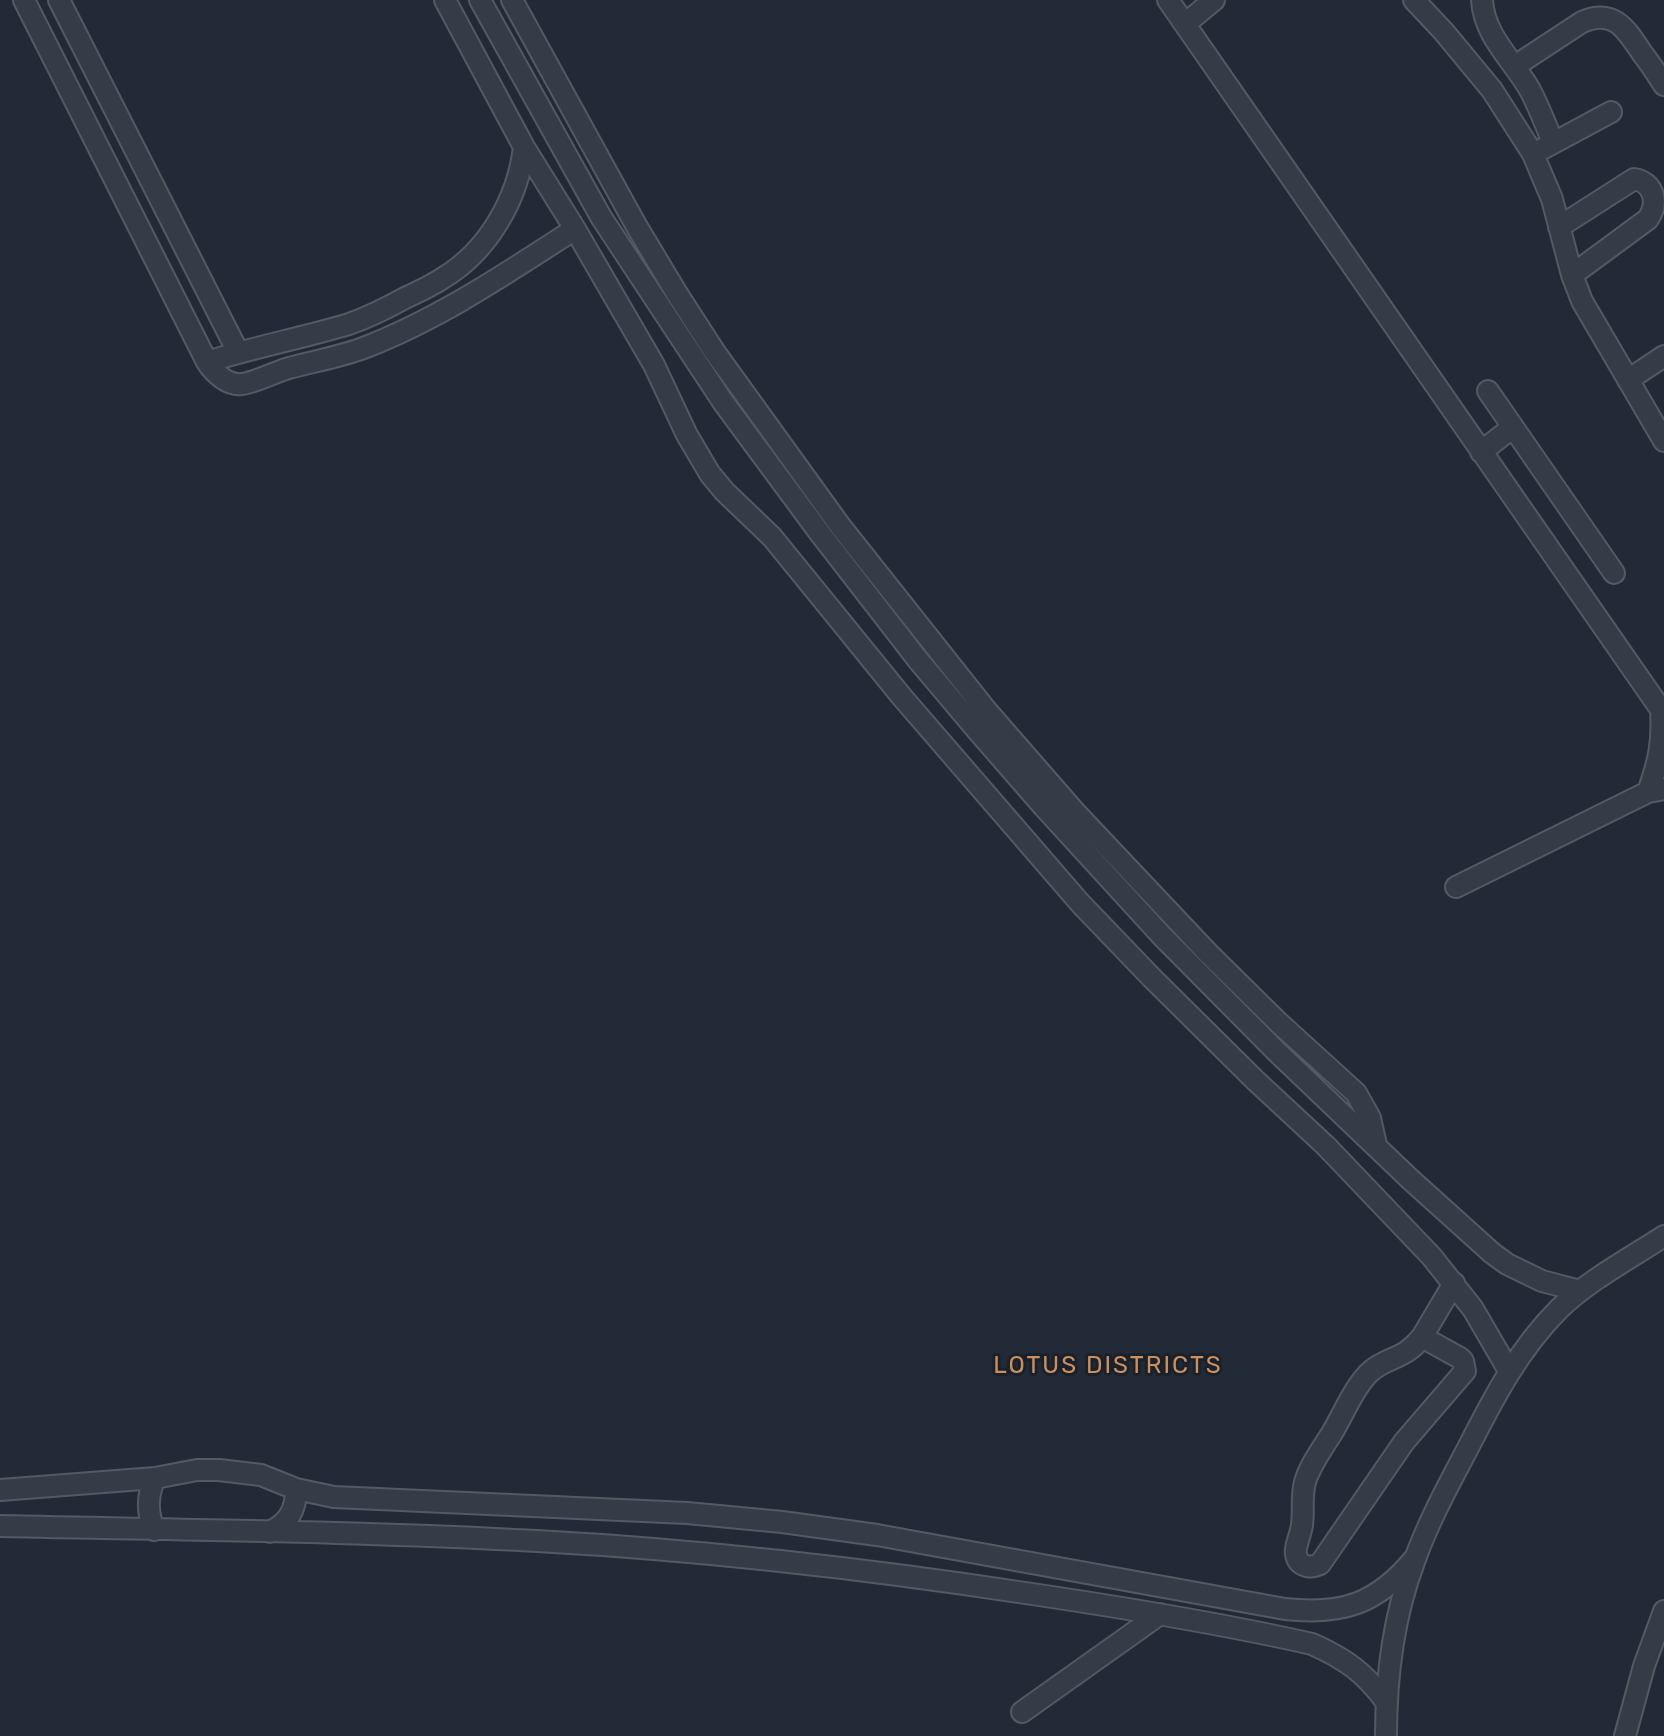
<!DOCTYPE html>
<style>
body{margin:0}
canvas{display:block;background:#212a36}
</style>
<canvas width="1664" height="1736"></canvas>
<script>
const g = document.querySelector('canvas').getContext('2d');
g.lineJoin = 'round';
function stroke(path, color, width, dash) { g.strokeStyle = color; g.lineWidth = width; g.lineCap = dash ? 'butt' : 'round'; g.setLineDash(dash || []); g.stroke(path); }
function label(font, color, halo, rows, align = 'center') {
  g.font = font + ' Rubik,sans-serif'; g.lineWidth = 6; g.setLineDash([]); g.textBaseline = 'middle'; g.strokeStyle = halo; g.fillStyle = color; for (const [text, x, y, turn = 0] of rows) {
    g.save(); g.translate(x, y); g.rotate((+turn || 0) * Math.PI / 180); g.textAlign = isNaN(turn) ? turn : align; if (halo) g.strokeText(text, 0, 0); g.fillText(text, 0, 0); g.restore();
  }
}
const minor = new Path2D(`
 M24 0 207 362C214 373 228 386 242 384 254 383 275 372 289 368 314 361 341 357 366 347 441 318 508 272 575 229
 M59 0 238 352
 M445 0 524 147 575 229 654 365 687 435 710 474 725 492 772 537 902 697 1080 903 1152 978 1256 1081 1326 1146 1432 1257 1473 1309 1509 1371
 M480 0 601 217 723 402 822 536 918 660 977 730 1044 807 1161 935 1277 1052 1411 1180 1492 1253 1507 1264 1542 1281 1580 1291
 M512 0 637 227 676 292 714 351 841 527 986 710 1074 811 1208 953 1278 1022 1356 1093 1370 1118 1376 1145
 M1168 0 1664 714
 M1414 0 1444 32 1492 90 1533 154 1552 199 1572 275 1582 301 1664 441
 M1482 0C1484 36 1513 60 1530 90 1539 107 1546 125 1553 143
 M1185 24 1214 0
 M1515 66 1582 22C1614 8 1626 29 1642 53 1650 63 1657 74 1664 85
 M1544 148 1611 112
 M1559 227 1634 179C1654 182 1659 203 1648 219L1572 275
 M207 362C254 347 303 338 349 324 369 317 387 308 405 298 418 292 431 286 443 278 488 251 518 199 524 147
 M1628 380 1664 356
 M1488 391 1614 573
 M1481 452 1513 427
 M1648 792C1659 761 1663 743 1661 710
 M1456 887 1648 792 1664 789
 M1422 1337 1460 1358 1463 1361 1465 1371 1404 1442 1320 1564C1307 1570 1294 1564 1296 1549 1297 1541 1301 1533 1302 1525 1304 1511 1301 1496 1305 1482 1310 1465 1322 1449 1332 1433 1343 1415 1355 1385 1371 1371 1389 1356 1404 1360 1422 1337Z
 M1422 1337 1454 1283
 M0 1490 155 1478 197 1470H219L261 1475 296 1489 334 1497 687 1513 782 1522 877 1535 1285 1609C1343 1615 1377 1604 1415 1558
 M0 1526C179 1530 358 1531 537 1541 702 1550 868 1569 1032 1594 1126 1608 1220 1623 1312 1644 1346 1659 1365 1673 1387 1703
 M154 1530C147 1511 147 1496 155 1478
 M270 1532C289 1522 296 1510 296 1489
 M1022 1712 1160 1614
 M1386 1736C1386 1676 1393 1618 1414 1562 1428 1522 1449 1484 1469 1446 1494 1397 1519 1349 1559 1309 1589 1280 1629 1259 1664 1236
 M1625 1736 1644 1666 1664 1611`);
stroke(minor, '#525a64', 24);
stroke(minor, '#353c47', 20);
g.letterSpacing = '2px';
label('24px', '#cc8f61', '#1a212b', [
 ["LOTUS DISTRICTS",1108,1366]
]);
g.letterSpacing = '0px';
</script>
